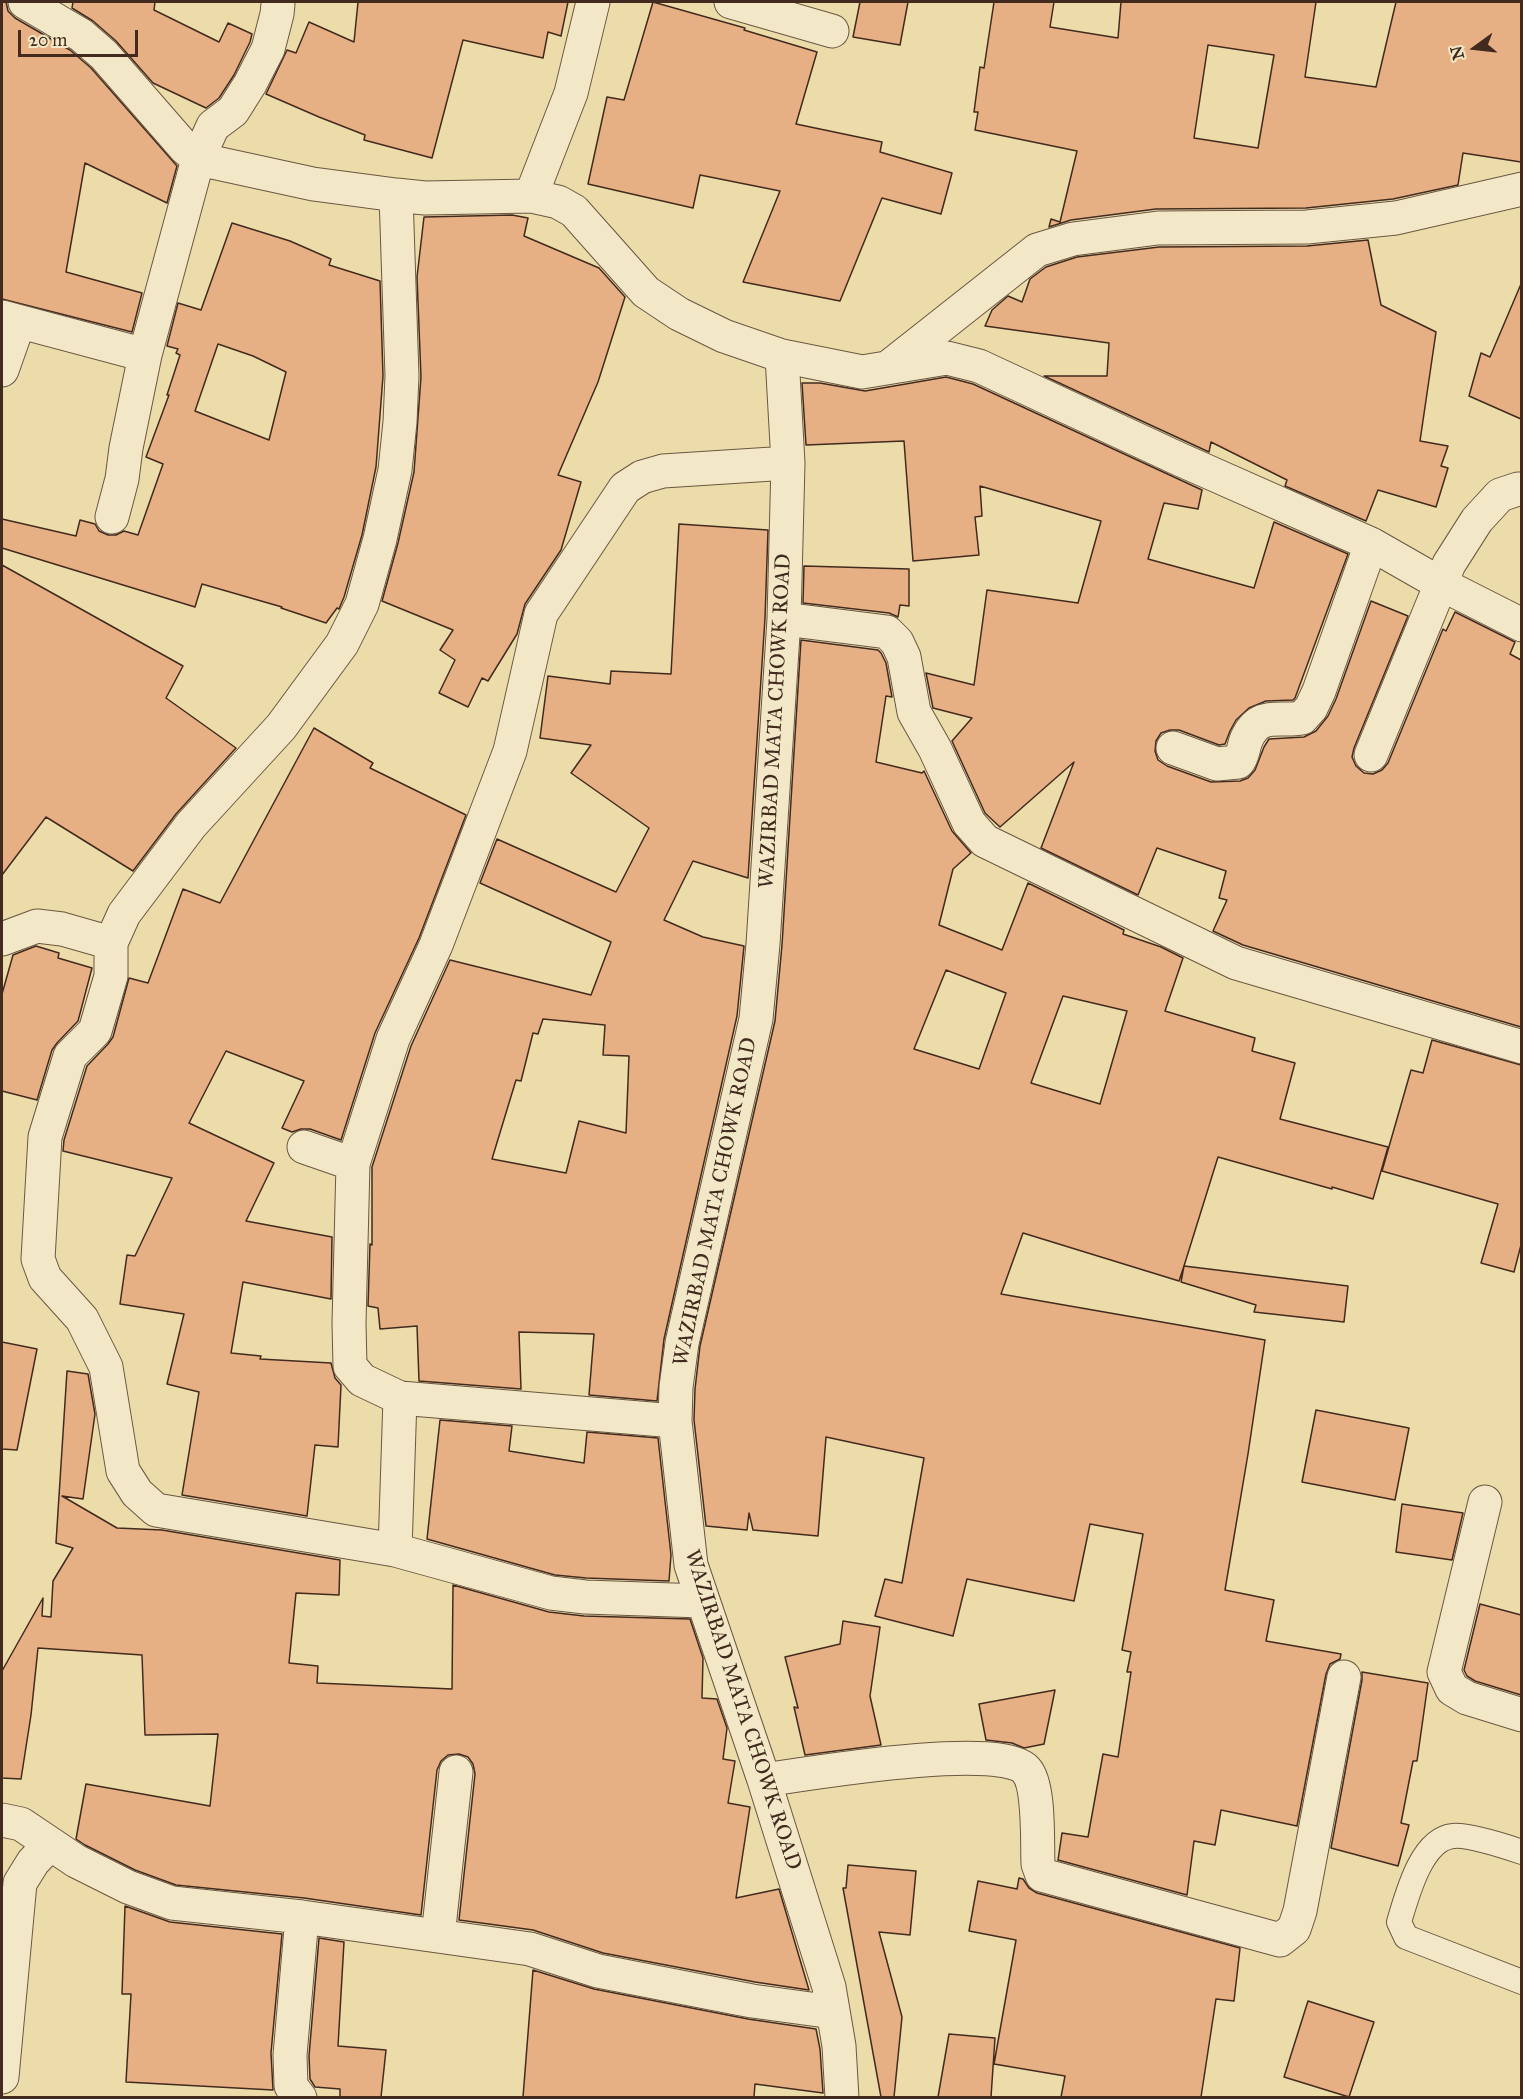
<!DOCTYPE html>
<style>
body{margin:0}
#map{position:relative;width:1523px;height:2099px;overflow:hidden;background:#ebdca9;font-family:"IM FELL Great Primer",serif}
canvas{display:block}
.frame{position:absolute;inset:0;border:3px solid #422a1f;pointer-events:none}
.north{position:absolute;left:1445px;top:18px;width:60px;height:60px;-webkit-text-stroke:4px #f2e8c7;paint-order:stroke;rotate:255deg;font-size:16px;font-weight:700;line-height:24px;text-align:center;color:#422a1f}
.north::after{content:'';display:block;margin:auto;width:21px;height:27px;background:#422a1f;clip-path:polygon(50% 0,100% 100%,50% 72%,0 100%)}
.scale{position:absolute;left:18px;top:30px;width:120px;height:27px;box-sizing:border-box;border:3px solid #422a1f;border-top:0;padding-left:8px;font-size:18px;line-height:21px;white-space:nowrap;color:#422a1f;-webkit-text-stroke:4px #f2e8c7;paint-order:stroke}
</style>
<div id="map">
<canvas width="1523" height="2099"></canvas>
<div class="frame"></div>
<div class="north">N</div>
<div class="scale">20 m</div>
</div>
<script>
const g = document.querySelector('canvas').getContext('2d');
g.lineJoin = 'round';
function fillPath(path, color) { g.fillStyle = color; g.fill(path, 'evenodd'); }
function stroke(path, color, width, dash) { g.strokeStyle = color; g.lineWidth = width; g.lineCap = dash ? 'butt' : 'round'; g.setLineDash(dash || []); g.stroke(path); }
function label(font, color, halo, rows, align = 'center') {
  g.font = font + ' "IM FELL Great Primer",serif'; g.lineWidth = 4.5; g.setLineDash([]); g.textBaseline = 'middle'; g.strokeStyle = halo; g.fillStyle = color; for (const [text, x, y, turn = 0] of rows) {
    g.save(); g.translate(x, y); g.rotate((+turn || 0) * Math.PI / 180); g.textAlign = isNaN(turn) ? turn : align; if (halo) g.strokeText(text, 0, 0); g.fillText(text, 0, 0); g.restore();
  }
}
const building = new Path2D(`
 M2 2H6L8 11 15 18 70 50 91 68 177 166 167 203 85 163 66 272 142 293 132 332 2 299Z
 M73 2H155L154 10 219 42 228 23 252 34 250 42 234 75 219 98 206 108 153 83 116 41 93 21 72 8Z
 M358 2H568L561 36 548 32 543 58 463 40 432 158 364 140 365 135 319 117 266 94 287 50 296 53 309 22 354 42Z
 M653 2 745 28 744 30 817 52 796 124 882 142 880 152 952 173 941 214 882 198 840 301 743 282 780 191 700 175 693 208 588 184 607 97 624 100Z
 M860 2H908L900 45 853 37Z
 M994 2H1054L1050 27 1118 38 1121 2H1316L1305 77 1376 87 1396 2H1521V162L1463 153 1458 185 1393 199 1306 208 1156 209 1071 220 1049 227 1051 219 1060 222 1077 151 975 130 978 112H974L980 67 984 68ZM1208 45 1274 55 1258 148 1194 138Z
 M512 215 528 218 524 236 599 268 625 297 598 382 558 475 581 482 561 550 525 604 517 634 488 681 482 678 468 707 439 693 455 660 440 650 453 630 382 601 398 543 414 472 421 377 417 277 424 217Z
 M232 223 290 241 331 259 329 265 380 281 383 376 376 467 362 535 344 597 339 609 337 608 326 623 281 608 282 607 202 584 195 607 2 548V519L76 536 80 520 95 524 99 531 108 535H116L124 531 138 535 163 464 146 457 169 395H167L180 355 176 353 178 349 167 346 178 303 201 310ZM218 344 253 356 286 372 269 440 195 411Z
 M1368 240 1381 305 1436 332 1420 441 1448 446 1441 466 1448 468 1436 507 1378 490 1366 521 1285 486 1287 480 1211 442 1209 452 1044 376H1107L1109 343 985 326 992 310 1008 296 1022 302 1030 279 1046 267 1077 257 1159 247 1307 246Z
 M1521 284V419L1469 396 1481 353 1490 357Z
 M946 377 973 384 1202 490 1198 509 1164 503 1148 559 1254 588 1274 522 1348 554 1295 698 1293 700 1266 701 1249 708 1236 720 1230 731 1225 744 1219 745 1179 730H1170L1161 733 1156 741 1155 751 1158 760 1167 766 1211 782 1240 781 1248 778 1255 770 1264 747 1269 739 1304 737 1316 731 1328 716 1336 699 1371 601 1408 616 1354 748 1352 757 1356 766 1364 773 1373 774 1382 770 1388 763 1443 629 1446 631 1455 612 1515 642 1510 654 1521 660V1027L1243 945 1213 931 1227 900 1219 898 1226 871 1157 848 1138 895 1041 848 1074 762 1000 827 985 813 952 741 972 718 933 708 926 673 974 685 987 590 1078 603 1101 521 980 486 982 516 975 517 979 555 913 561 904 441 806 445 802 383H820L865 391Z
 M679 524 768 530 765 618 748 878 693 861 664 920 703 937 744 946 737 1016 664 1339 657 1401 589 1395 594 1334 519 1332 521 1389 419 1381 417 1326 380 1329 378 1308 368 1306 370 1244 372 1245V1167L411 1046 450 960 591 995 611 942 480 883 497 839 616 892 649 828 571 773 591 745 540 738 548 676 610 684 611 671 671 674ZM543 1019 605 1025 603 1055 629 1056 626 1133 579 1121 566 1173 492 1159 516 1080 521 1081 533 1033 538 1034Z
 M2 565 183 666 166 698 236 748 176 814 133 871 46 817 2 875Z
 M804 566 909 569V606L900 605 898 617 889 613 803 603Z
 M801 640 878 650 881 653 886 663 892 697 886 696 876 762 922 773 924 771 952 831 971 853 953 869 939 925 1002 950 1028 883 1124 930 1123 934 1161 947 1183 958 1165 1011 1255 1038 1252 1051 1295 1063 1280 1119 1388 1147 1373 1199 1332 1187V1189L1218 1157 1184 1266 1348 1286 1344 1322 1254 1312 1256 1305 1181 1282 1184 1266 1179 1281 1023 1233 1001 1294 1265 1340 1248 1454 1225 1590 1274 1600 1266 1641 1341 1654 1340 1659 1330 1664 1326 1674 1297 1826 1221 1810 1215 1845 1194 1841 1187 1895 1058 1860 1062 1833 1088 1837 1103 1754 1118 1757 1131 1672H1127L1131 1652 1122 1650 1143 1534 1090 1524 1074 1601 967 1579 953 1636 875 1616 885 1579 902 1583 924 1458 826 1437 818 1536 753 1530 749 1513 747 1530 706 1526 694 1420 695 1389 700 1346 775 1021 782 945ZM946 970 1006 993 979 1069 914 1049ZM1063 996 1127 1011 1100 1104 1031 1083Z
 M314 728 373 763 370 768 466 815 419 938 375 1033 341 1140 310 1129H301L292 1132 282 1128 304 1081 226 1051 189 1123 274 1163 246 1221 332 1237 331 1299 243 1282 231 1353 261 1356 260 1359 331 1363 335 1378 341 1385 338 1447 315 1445 307 1516 182 1495 199 1392 167 1384 184 1314 120 1304 127 1255 135 1256 172 1178 63 1151 64 1140 87 1066 108 1044 113 1037 129 978 148 983 183 889 220 903Z
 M36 946 59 953 58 958 92 968 78 1021 57 1043 52 1050 37 1100 2 1091V994L13 955Z
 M1432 1040 1521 1065V1245L1514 1272 1481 1263 1498 1204 1382 1171 1411 1070 1423 1073Z
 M2 1342 37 1349 17 1450 2 1449Z
 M67 1371 88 1374 95 1414 83 1499 62 1496 117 1528 162 1530 340 1560 339 1595 296 1593 289 1663 318 1666 317 1683 452 1689 453 1585 549 1612 584 1616 690 1619 703 1658 702 1698 717 1699 727 1728 723 1759 735 1761 728 1803 750 1807 736 1898 779 1889 809 1990 755 1982 603 1953 533 1930 459 1920 475 1774 473 1764 468 1757 459 1754 448 1755 441 1761 437 1770 421 1915 304 1898 176 1885 135 1870 85 1845 76 1839 86 1784 210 1806 218 1734 145 1735 142 1655 38 1648 31 1715 21 1779 2 1778V1671L43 1598 42 1616 51 1617 53 1581 73 1548 56 1543Z
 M1316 1410 1409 1428 1395 1500 1302 1482Z
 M440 1420 512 1426 509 1451 584 1463 587 1432 658 1438 671 1555 669 1581 586 1578 555 1575 427 1539Z
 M1402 1504 1463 1513 1452 1560 1396 1552Z
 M1480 1604 1521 1615V1695L1475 1681 1467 1676 1464 1670Z
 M843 1621 880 1627 870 1696 881 1745 805 1755 794 1707 798 1708 785 1657 840 1644Z
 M1362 1672 1428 1683 1417 1761H1413L1401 1823 1409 1825 1398 1866 1331 1848 1362 1680Z
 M1055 1690 1044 1744 1024 1748 1012 1743 986 1740 979 1704Z
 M848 1865 916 1871 910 1935 879 1932 902 2017 894 2097H881L843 1888H846Z
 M1019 1878 1023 1879 1029 1888 1037 1893 1240 1948 1234 2001 1216 1999 1201 2097H1061L1065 2076 994 2064 1016 1940 969 1931 978 1881 1017 1889Z
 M125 1906 170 1922 282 1934 271 2053 273 2090 126 2082 131 1994H122Z
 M319 1938 344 1942 338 2046 386 2050 381 2097H340V2089L315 2087 310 2079 309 2056Z
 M533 1970 594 1989 748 2019 816 2029 820 2049 823 2093 755 2084 754 2097H523Z
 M1308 2001 1374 2022 1349 2097 1284 2077Z
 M949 2034 995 2038 991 2097H938Z`);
fillPath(building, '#e7b084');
stroke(building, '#422a1f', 1.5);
const service = new Path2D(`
 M1522 1852C1507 1847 1468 1834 1453 1836 1421 1839 1407 1896 1399 1922L1406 1937 1522 1982`);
const minor = new Path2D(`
 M25 2 81 35 104 55 185 148 198 159 313 184 396 195 425 198 531 196 558 202 574 211 646 292 679 314 724 336 782 356 862 372 947 358 979 366 1179 459 1371 544 1441 584 1522 625
 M731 2 832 31
 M396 195 402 376 400 422 395 470 380 539 362 604 342 644 281 727 191 825 124 914 111 943V976L95 1031 70 1056 45 1137 38 1259 45 1278 82 1319 106 1367 123 1471 137 1493 156 1510 395 1550 551 1593 585 1597 702 1601
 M531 196 571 93 593 2
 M2 317 145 355
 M782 356 788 463 784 619 763 944 756 1019 682 1343 676 1387 675 1421 691 1565 764 1780 829 1987 839 2046 842 2098
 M890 366 1037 250 1073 239 1158 228 1307 227 1396 218 1522 189
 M2 370 19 322
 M112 517 122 479 126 448 145 355 198 159 213 126 233 111 250 84 268 49 277 14 278 4
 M784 619 887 632 897 642 904 657 914 712 935 749 969 823 985 841 1236 963 1522 1047
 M1173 748 1217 764 1238 762C1244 755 1243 746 1247 738 1260 711 1278 722 1302 718L1311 708 1319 691 1371 544
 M1371 755 1449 564 1477 520 1500 495 1518 489H1522
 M2 939 37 926 62 929 111 943
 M304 1147 353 1164
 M675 1421 400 1398 362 1380 350 1366 349 1323 353 1164 393 1039 436 945 510 751 541 614 625 488 642 477 663 471 788 463
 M1485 1502 1444 1672 1452 1689 1467 1698 1522 1715
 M395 1550 400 1398
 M764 1780C806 1774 1000 1741 1026 1770 1040 1785 1037 1842 1038 1864L1042 1875 1280 1940 1294 1929 1300 1911 1344 1677
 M2 1820 21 1824 76 1861 128 1887 172 1903 302 1917 530 1949 598 1971 752 2001 833 2012
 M438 1936 456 1772
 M2 2077 20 1883 33 1862 50 1844
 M300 2098 291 2086 290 2055 302 1917`);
stroke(service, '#6c5642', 26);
stroke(minor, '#6c5642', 35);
stroke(service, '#f2e8c7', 24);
stroke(minor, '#f2e8c7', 33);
label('21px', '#422a1f', '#f2e8c7', [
 ["WAZIRBAD MATA CHOWK ROAD",776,721,-87],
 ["WAZIRBAD MATA CHOWK ROAD",716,1202,-78],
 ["WAZIRBAD MATA CHOWK ROAD",742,1710,72]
]);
</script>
